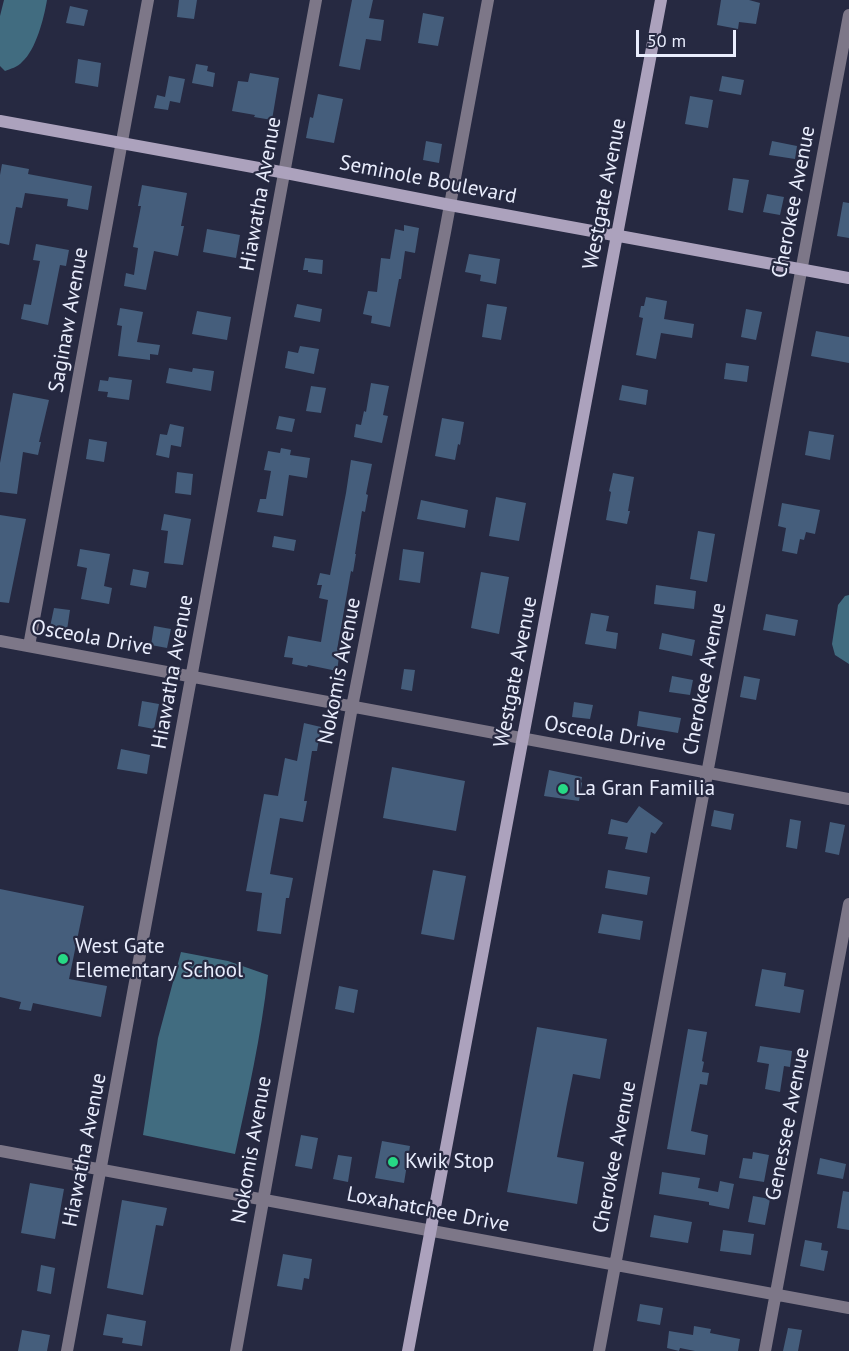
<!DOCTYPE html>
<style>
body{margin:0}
#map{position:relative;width:849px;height:1351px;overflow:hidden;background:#262941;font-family:"PT Sans",sans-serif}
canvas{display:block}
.scale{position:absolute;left:636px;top:30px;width:100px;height:27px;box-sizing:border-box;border:3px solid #e9edfd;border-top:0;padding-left:8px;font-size:18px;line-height:21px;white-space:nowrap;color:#e9edfd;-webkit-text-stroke:4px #262941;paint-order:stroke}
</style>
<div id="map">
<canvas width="849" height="1351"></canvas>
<div class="scale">50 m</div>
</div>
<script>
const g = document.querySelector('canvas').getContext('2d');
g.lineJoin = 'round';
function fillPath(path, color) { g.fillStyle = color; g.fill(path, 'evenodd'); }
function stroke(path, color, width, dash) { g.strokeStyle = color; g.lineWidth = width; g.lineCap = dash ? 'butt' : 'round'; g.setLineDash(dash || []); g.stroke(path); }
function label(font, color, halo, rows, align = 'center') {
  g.font = font + ' "PT Sans",sans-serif'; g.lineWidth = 4.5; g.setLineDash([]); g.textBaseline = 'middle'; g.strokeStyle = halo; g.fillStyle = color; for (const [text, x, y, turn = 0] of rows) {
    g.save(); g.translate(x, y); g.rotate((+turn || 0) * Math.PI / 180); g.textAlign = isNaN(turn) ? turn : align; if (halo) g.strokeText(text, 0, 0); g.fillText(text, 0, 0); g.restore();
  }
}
fillPath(new Path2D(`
 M4 0H47C44 18 36 50 22 62 18 67 10 69 5 71L0 66V16Z
 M849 595V664L835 655 832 644 838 605 845 596Z
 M181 952 228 961 268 975C261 1036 248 1095 235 1154L143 1135 158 1038Z`), '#416c80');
fillPath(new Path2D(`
 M179 0H197L194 19 177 17Z
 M352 0H373L369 18 384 20 381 41 366 39 360 70 339 66Z
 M721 0H749L760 3 756 24 739 22 738 29 717 25Z
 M70 6 88 10 84 26 66 23Z
 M423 13 444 17 438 46 418 43Z
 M78 59 101 63 98 87 75 83Z
 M196 64 208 66 207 71 215 73 213 87 192 83Z
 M250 73 279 78 272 120 254 117 255 115 232 111 238 81 248 82Z
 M169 76 185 79 180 103 170 101 168 110 154 108 157 95 165 97Z
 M722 76 744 80 741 95 719 91Z
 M318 94 343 99 334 143 306 138 310 117 313 118Z
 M690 96 713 100 708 128 685 124Z
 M426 141 442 144 439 163 423 160Z
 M772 141 797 146 795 159 769 155Z
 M2 164 29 169 28 174 92 186 88 210 67 206 68 199 25 193 22 208 16 207 9 245 0 243V175Z
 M733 178 749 180 743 213 728 210Z
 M142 185 187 193 181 226H184L178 256 154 251 146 290 124 286 126 273 134 275 138 248 133 247 141 206H138Z
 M767 194 784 197 780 215 763 212Z
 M843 202 849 203V238L837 236Z
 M404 225 419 228 415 253 405 251 401 279H399L390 327 371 323 372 316 363 314 368 291 377 292 381 258 390 259 395 229 404 231Z
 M207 229 240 235 236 258 203 252Z
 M36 244 69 250 66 266 60 265 48 325 21 319 24 304 31 305 40 261 33 260Z
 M469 254 500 259 496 284 480 281 481 275 465 272Z
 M305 258 323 260 322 274 308 272V270H303Z
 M646 297 667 301 664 319 694 324 692 338 661 333 656 359 636 355 643 318 639 317 641 306H644Z
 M297 304 322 309 320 322 294 317Z
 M487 304 507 307 501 340 482 337Z
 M120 308 143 312 137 342 160 345 158 355 150 354V360L118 356 122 326 117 325Z
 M746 309 762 312 756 340 741 337Z
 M197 311 231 317 227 340 192 334Z
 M816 331 849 337V363L811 356Z
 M300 346 319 349 314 374 285 368 288 351 298 353Z
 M726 363 749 366 747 382 724 379Z
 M169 368 192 372 193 368 214 371 211 391 166 383Z
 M109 377 132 380 129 400 107 397 108 392 98 391 100 380 108 381Z
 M371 383 389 386 383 415 388 416 382 443 354 437 356 424 361 425 364 411 366 412Z
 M622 385 648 390 646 405 619 400Z
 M311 386 326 388 321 413 306 411Z
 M13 393 49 400 39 442H41L38 455 23 452 17 494 0 492V463Z
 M279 416 295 419 292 432 276 429Z
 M442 418 464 422 460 445 458 444 455 460 435 456Z
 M170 424 184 427 181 447 171 445 169 458 156 455 160 434 167 435Z
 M809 431 834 435 830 460 805 455Z
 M89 439 107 442 104 462 86 459Z
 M281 448 291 450 290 455 310 458 307 478 289 475 283 516 257 512 260 499H266L271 471 264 470 268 451 280 453Z
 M351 460 372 464 366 494 368 495 365 512 362 511 355 554H356L353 572 351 571 337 650H340L337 671 308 665 307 667 292 664 293 658 284 657 288 636 321 642 328 600 319 598 322 585H317L320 573 330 575 346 493Z
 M177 472 193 474 191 495 175 493Z
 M613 473 634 477 628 511H630L627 524 606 520 611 492 609 491Z
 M496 497 526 503 519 541 489 536Z
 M421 500 468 510 465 528 417 519Z
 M782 503 820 510 815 534 806 532 804 540 800 539 797 554 782 551 786 528 778 526Z
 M164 514 191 519 183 565 164 563 168 531 161 530Z
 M0 515 26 519 9 603 0 602Z
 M698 531 715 534 707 582 690 579Z
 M274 536 296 540 294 551 272 547Z
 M80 549 110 554 104 586 112 588 109 604 81 599 87 568 77 566Z
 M403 549 424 552 420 583 399 580Z
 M133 569 149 572 146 588 130 585Z
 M481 572 509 577 499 634 471 628Z
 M656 585 696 591 694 609 654 604Z
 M54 608 70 610 67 630 50 627Z
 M591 613 609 616 606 631 618 633 616 649 585 644Z
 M766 614 798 620 795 636 763 630Z
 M154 626 171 629 167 648 151 645Z
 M662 633 695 640 692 656 659 649Z
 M404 669 415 670 412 691 401 689Z
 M672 676 693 680 690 695 669 692Z
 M744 676 760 679 756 700 740 697Z
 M142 701 159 704 154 729 138 726Z
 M574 702 593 705 590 719 572 717Z
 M639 711 681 718 678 733 637 726Z
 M304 723 321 727 317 751H312L304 801H307L303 822 280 818 270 874 293 878 289 898H286L281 934 257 931 262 893 246 891 264 794 278 796 285 758 297 761Z
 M121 749 150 755 147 774 117 769Z
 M392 767 465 781 456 831 383 818Z
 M549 770 582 777 581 782 582 783 579 801 544 796Z
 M639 806 663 823 655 834 651 832 647 853 625 849 628 837 608 834 611 819 627 823Z
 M714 810 734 814 731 830 711 826Z
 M790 819 801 821 797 849 786 847Z
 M830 822 845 825 839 855 825 852Z
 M433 870 466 876 454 940 421 934Z
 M608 870 650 877 647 895 605 888Z
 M0 889 84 906 69 979 107 986 101 1017 33 1003 31 1011 19 1009 21 1002 0 997Z
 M602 914 643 921 640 940 598 933Z
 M762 969 786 973 784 986 804 990 800 1013 755 1006Z
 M339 986 358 990 354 1013 335 1009Z
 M537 1027 607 1039 600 1079 573 1074 567 1104 557 1157 584 1162 577 1204 507 1192Z
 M688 1029 707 1032 702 1061 704 1062 702 1072 709 1073 707 1085 700 1084 691 1131 708 1135 705 1155 667 1149Z
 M760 1046 792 1051 790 1067 784 1066 780 1092 765 1089 769 1064 757 1062Z
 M301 1135 318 1138 312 1169 295 1166Z
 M382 1141 410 1146 404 1183 375 1178Z
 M753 1152 769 1155 764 1182 739 1178 743 1158 752 1159Z
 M338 1155 352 1157 348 1182 333 1179Z
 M820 1158 846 1164 843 1179 817 1174Z
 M662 1172 700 1178 698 1188 718 1192 720 1181 734 1184 729 1209 709 1205V1202L659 1194Z
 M30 1183 64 1189 55 1239 21 1233Z
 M843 1191 849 1192V1230L837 1228Z
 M753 1196 770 1199 765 1225 748 1222Z
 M122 1200 167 1208 163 1226 156 1225 143 1295 107 1288Z
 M654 1215 692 1222 688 1243 650 1237Z
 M723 1230 754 1234 751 1255 720 1251Z
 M805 1240 822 1243 821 1250 828 1251 824 1271 800 1266Z
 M283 1254 312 1259 309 1279 304 1278 302 1290 277 1286Z
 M41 1265 55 1268 51 1294 37 1291Z
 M640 1304 663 1308 660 1325 637 1321Z
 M107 1314 146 1321 142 1346 122 1343 123 1338 103 1335Z
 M694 1326 711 1329 710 1333 740 1339 738 1351H695L680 1348 679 1351 667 1348 669 1331 693 1335Z
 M788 1328 802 1330 798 1351H783Z
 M22 1330 50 1335 47 1351H18Z`), '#455e7c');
stroke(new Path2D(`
 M0 641 849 799
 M29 646 148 0
 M0 1151 849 1308
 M67 1351 316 0
 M236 1351 352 707 445 232 488 0
 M599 1351 849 15
 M765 1351 849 904`), '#7d7788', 12);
stroke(new Path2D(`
 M0 121 286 173 450 205 849 278
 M408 1351 661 0`), '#aca2bd', 12);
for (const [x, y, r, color] of [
 [563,789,6,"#27d885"],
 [63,959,6,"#27d885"],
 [393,1162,6,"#27d885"]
]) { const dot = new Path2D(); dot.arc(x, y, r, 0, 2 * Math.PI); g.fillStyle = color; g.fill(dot); stroke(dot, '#262941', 2); }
label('21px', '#e9edfd', '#262941', [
 ["Seminole Boulevard",428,180,11],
 ["Hiawatha Avenue",261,194,-80],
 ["Westgate Avenue",605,194,-79],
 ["Cherokee Avenue",794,202,-79],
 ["Saginaw Avenue",69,320,-80],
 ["Osceola Drive",92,638,10],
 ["Nokomis Avenue",340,671,-79],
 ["Hiawatha Avenue",173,672,-80],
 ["Westgate Avenue",516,672,-79],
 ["Cherokee Avenue",705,679,-79],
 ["Osceola Drive",605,734,10],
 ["Genessee Avenue",788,1124,-79],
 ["Hiawatha Avenue",85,1150,-79],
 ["Nokomis Avenue",252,1150,-80],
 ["Cherokee Avenue",615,1157,-79],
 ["Loxahatchee Drive",428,1210,11]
]);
label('21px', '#e9edfd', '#262941', [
 ["La Gran Familia",575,789],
 ["West Gate",75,947],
 ["Elementary School",75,971],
 ["Kwik Stop",405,1162]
], 'left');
</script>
